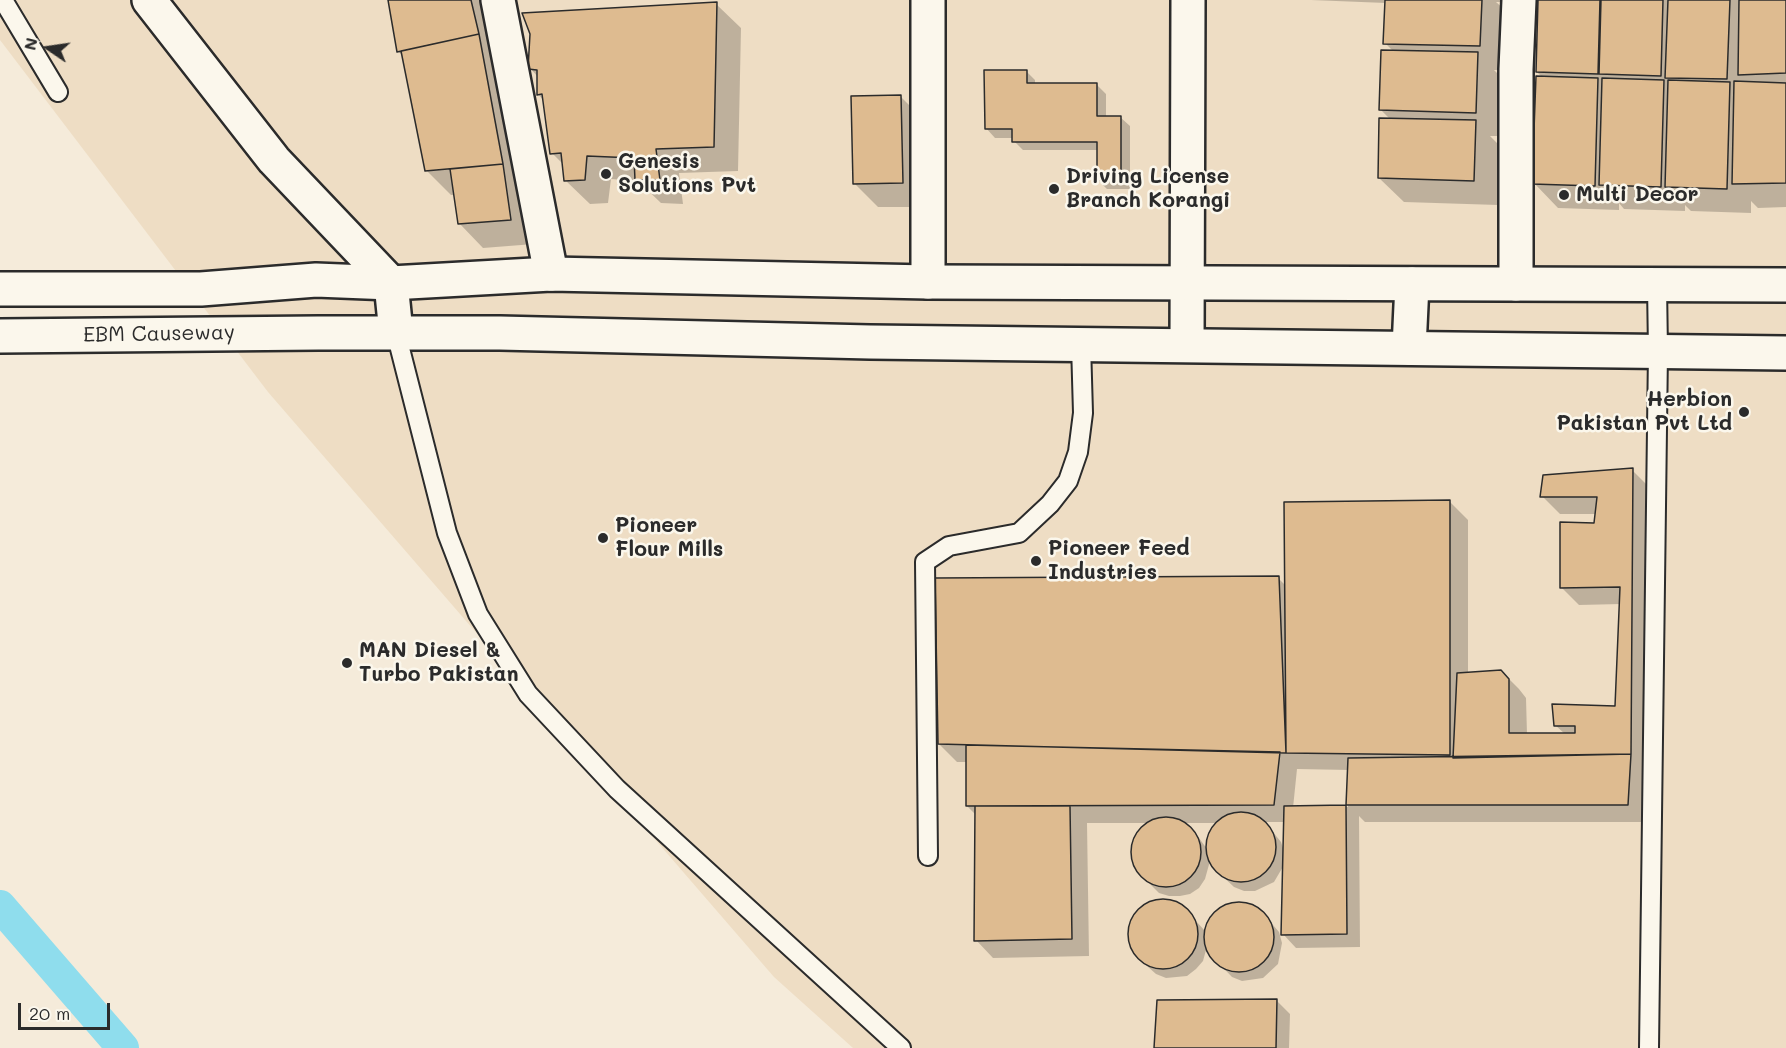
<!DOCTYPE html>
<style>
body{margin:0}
#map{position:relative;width:1786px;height:1048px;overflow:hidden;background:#f5ebda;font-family:Mali,sans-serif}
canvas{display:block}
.north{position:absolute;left:18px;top:18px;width:60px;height:60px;-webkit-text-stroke:4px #fbf7ec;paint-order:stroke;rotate:283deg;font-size:16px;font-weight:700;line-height:24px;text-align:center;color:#2b2b2b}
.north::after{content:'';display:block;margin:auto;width:21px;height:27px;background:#2b2b2b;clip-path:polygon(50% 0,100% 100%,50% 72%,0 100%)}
.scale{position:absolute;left:18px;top:1003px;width:92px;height:27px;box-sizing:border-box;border:3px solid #2b2b2b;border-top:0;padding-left:8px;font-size:18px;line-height:21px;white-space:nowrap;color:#2b2b2b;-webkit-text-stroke:4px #fbf7ec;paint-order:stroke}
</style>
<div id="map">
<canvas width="1786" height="1048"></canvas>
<div class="north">N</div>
<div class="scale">20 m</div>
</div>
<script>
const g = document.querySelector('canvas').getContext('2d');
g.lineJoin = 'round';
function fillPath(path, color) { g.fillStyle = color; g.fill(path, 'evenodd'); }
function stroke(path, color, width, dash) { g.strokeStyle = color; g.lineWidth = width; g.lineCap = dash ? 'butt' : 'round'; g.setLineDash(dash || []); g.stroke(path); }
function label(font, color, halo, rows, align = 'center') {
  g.font = font + ' Mali,sans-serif'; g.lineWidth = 5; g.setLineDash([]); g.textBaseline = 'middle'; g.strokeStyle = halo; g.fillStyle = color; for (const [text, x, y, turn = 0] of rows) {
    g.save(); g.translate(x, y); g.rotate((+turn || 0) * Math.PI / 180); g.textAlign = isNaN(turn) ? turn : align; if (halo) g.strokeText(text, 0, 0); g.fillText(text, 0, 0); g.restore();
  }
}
fillPath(new Path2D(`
 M0 0H1786V1048H853L774 977 268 392 0 40Z`), '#eeddc4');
fillPath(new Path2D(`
 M389 0H490L534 244 483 248 459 223 455 195H451L427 171 404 57 398 51Z
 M1311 0H1510V2H1496L1506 11 1504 70H1494L1502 78 1500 136H1490L1500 146 1498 205 1404 202 1379 178 1390 119 1381 110 1393 51 1385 43 1386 3Z
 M1539 0H1786V207L1758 208 1751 201V213L1691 211 1685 205V211L1624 209 1619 203V210L1558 208 1534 183 1543 78 1537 72Z
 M716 4 741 28 738 171 679 173 683 204 661 203 638 181 611 179 608 203 590 204 565 180 564 165 552 153 544 101 538 94V77L530 68Z
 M1026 71 1035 80V84L1097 85 1106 94V117H1120L1130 126V189H1107L1098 180V150H1023L1014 141V138H995L986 128Z
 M901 97 925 121 926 207H878L854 183Z
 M1632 470 1650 488 1646 822H1365L1359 816 1360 947 1296 948 1283 934 1284 865 1274 882 1255 891H1244L1234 887 1216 870 1210 861 1205 879 1199 888 1190 894 1180 896H1169L1159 893 1151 885 1135 867 1132 857 1133 844 1137 834 1147 823H1087L1089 956 993 958 976 940V815L967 806V762H957L939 744 1278 578 1286 586 1450 502 1468 520V674L1501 671 1519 689 1526 698 1527 734H1565L1555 725 1617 708 1621 604 1579 605 1561 587 1596 525 1597 514H1560L1542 496ZM1297 769 1349 770 1348 807 1293 808ZM1265 822H1285L1284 851 1281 842ZM1182 823H1218L1212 828 1208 839 1207 849 1199 838Z
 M1165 900 1176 903 1186 910 1205 931 1210 918 1218 910 1229 905 1241 903 1252 906 1262 912 1279 932 1282 943 1278 964 1263 978 1242 981 1232 977 1206 950 1203 961 1196 969 1187 976 1166 978 1156 974 1138 958 1132 949 1129 938 1130 926 1135 916 1143 907 1153 901Z
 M1276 1000 1290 1014 1289 1048H1156Z`), '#0003');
stroke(new Path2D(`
 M0 906 123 1048`), '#8fdded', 32);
const building = new Path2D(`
 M388 0H471L479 34 397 52Z
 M1385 0H1482L1480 46 1383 44Z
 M1538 0H1600L1598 74 1536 72Z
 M1601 0H1663L1661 76 1599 74Z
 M1668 0H1730L1727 79 1665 78Z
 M1739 0H1786V73L1738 75Z
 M717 2 714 147 656 149 660 180H635L634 158 587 156 585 180 564 181 561 153 550 154 542 94 537 95V70L528 69 530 34 522 13Z
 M479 34 503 164 425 171 401 51Z
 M1381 50 1478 52 1476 113 1379 110Z
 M984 70H1027V83H1097V116H1121V180H1097V142H1012V129H985Z
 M1536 76 1598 78 1595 186 1532 184Z
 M1602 78 1664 80 1661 187 1599 185Z
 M1668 80 1730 82 1727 189 1665 187Z
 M1734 81 1786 83V183L1732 184Z
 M901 95 903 183 853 184 851 96Z
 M1379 118 1476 120 1474 181 1378 178Z
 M503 164 511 220 458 224 450 169Z
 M1633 468 1631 754 1453 758 1457 673 1501 670 1509 679V733H1575V726H1554L1552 704 1615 706 1620 587 1560 588V522L1594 523 1597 497H1540L1543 475Z
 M1450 500V755L1286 753 1284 502Z
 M1279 576 1286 753 938 744 935 578Z
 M966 745 1280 752 1274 805 966 806Z
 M1631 754 1628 805H1346L1348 758Z
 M1346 805 1347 934 1281 935 1284 806Z
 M975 806H1070L1072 939 974 941Z
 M1206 847a35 35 0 1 1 70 0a35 35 0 1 1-70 0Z
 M1131 852a35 35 0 1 1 70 0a35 35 0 1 1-70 0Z
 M1128 934a35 35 0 1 1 70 0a35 35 0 1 1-70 0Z
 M1204 937a35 35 0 1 1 70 0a35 35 0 1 1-70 0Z
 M1277 999 1276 1048H1154L1157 1000Z`);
fillPath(building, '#debb90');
stroke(building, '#2b2b2b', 1.5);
const lane = new Path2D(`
 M3 0 58 92
 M396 333 447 533 478 614 528 694 617 789 901 1048
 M928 856 925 562 949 546 1019 533 1050 504 1068 481 1078 452 1083 413 1081 344
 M1649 1048 1658 351 1657 285`);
const street = new Path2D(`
 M498 0 551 274
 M928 0V282
 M1516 284V69L1519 0`);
const secondary = new Path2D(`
 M149 0 274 160 391 283 396 333
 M1187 345 1188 0
 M1409 348 1412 284`);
const primary = new Path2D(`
 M0 289H201L316 280 391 283 551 274 928 282 1786 285
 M0 336 318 333H500L870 342 1786 353`);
stroke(lane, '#2b2b2b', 22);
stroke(street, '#2b2b2b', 38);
stroke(secondary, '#2b2b2b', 38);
stroke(primary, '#2b2b2b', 38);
stroke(lane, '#fbf7ec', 18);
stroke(street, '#fbf7ec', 33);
stroke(secondary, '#fbf7ec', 33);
stroke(primary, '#fbf7ec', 33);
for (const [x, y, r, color] of [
 [606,174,6,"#2b2b2b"],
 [1054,189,6,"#2b2b2b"],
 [1564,195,6,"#2b2b2b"],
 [1744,412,6,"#2b2b2b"],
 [603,538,6,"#2b2b2b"],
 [1036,561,6,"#2b2b2b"],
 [347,663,6,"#2b2b2b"]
]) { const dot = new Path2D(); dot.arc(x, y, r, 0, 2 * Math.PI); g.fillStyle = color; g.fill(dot); stroke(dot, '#fbf7ec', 2); }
label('bold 21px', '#2b2b2b', '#fbf7ec', [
 ["Genesis",618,162],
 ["Solutions Pvt",618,186],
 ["Driving License",1066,177],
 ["Branch Korangi",1066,201],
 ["Multi Decor",1576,195],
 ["Herbion",1732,400,"right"],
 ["Pakistan Pvt Ltd",1732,424,"right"],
 ["Pioneer",615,526],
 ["Flour Mills",615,550],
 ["Pioneer Feed",1048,549],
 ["Industries",1048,573],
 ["MAN Diesel &",359,651],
 ["Turbo Pakistan",359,675]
], 'left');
label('21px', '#2b2b2b', '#fbf7ec', [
 ["EBM Causeway",159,334,-1]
]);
</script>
